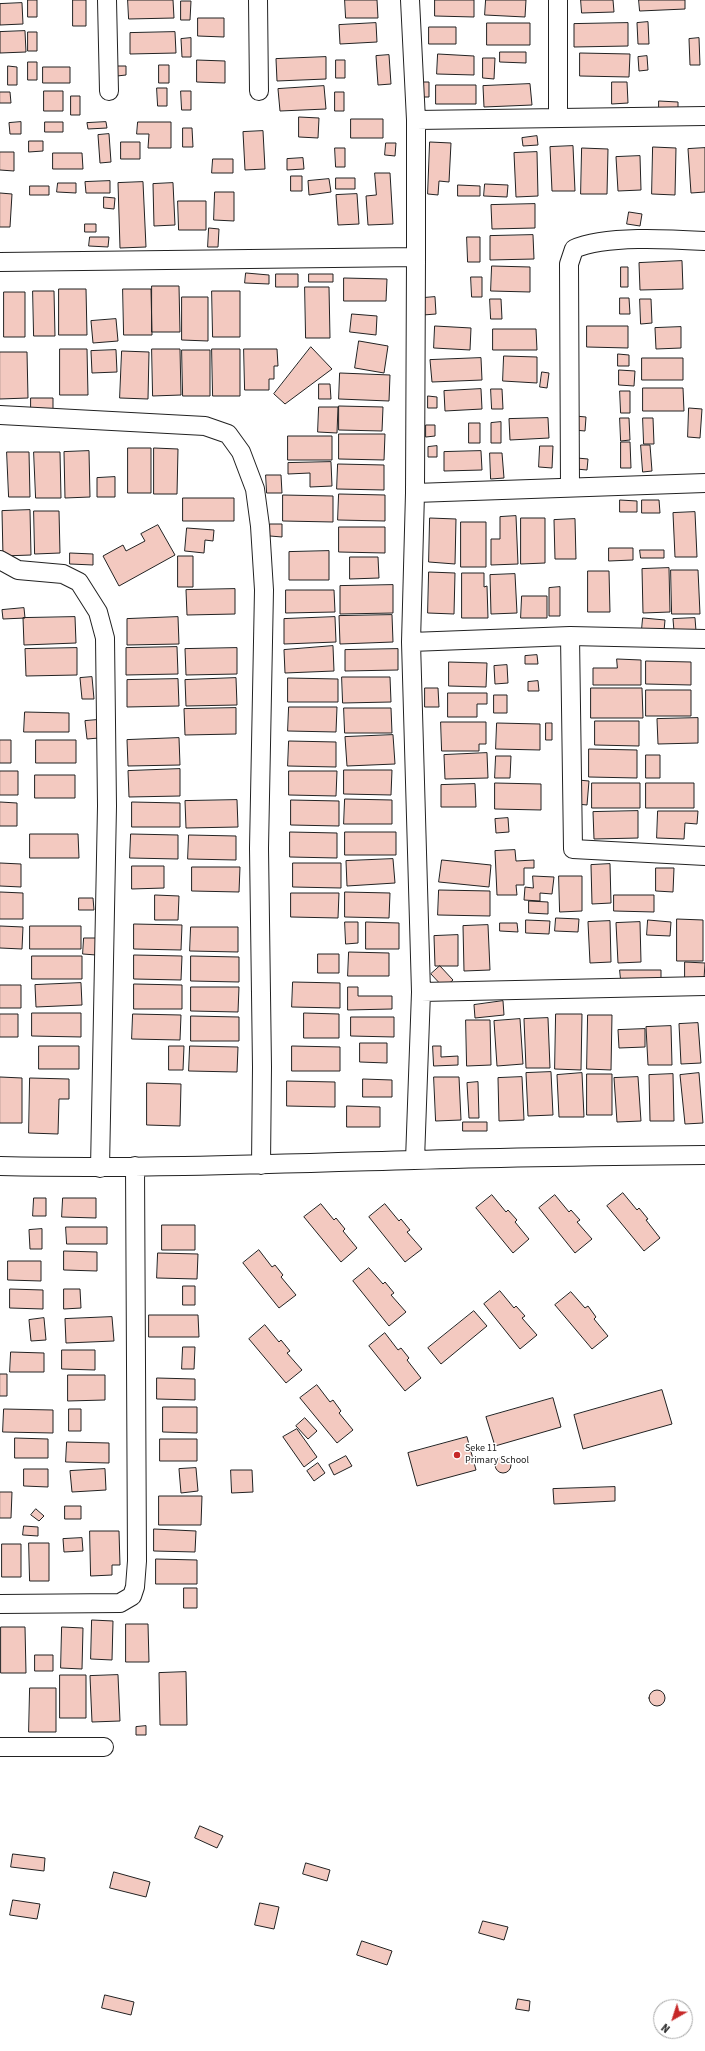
<!DOCTYPE html>
<style>
body{margin:0}
#map{position:relative;width:705px;height:2051px;overflow:hidden;background:#fff;font-family:"Source Sans 3",sans-serif}
canvas{display:block}
.north{position:absolute;left:653px;top:1999px;width:40px;height:40px;box-sizing:border-box;background:#fff;border:1px solid #a7a7a7;border-radius:50%;rotate:219deg;font-size:11px;font-weight:700;line-height:16px;text-align:center;color:#222}
.north::after{content:'';display:block;margin:auto;width:14px;height:18px;background:#c62828;clip-path:polygon(50% 0,100% 100%,50% 72%,0 100%)}
</style>
<div id="map">
<canvas width="705" height="2051"></canvas>
<div class="north">N</div>
</div>
<script>
const g = document.querySelector('canvas').getContext('2d');
g.lineJoin = 'round';
function fillPath(path, color) { g.fillStyle = color; g.fill(path, 'evenodd'); }
function stroke(path, color, width, dash) { g.strokeStyle = color; g.lineWidth = width; g.lineCap = dash ? 'butt' : 'round'; g.setLineDash(dash || []); g.stroke(path); }
function label(font, color, halo, rows, align = 'center') {
  g.font = font + ' "Source Sans 3",sans-serif'; g.lineWidth = 3; g.setLineDash([]); g.textBaseline = 'middle'; g.strokeStyle = halo; g.fillStyle = color; for (const [text, x, y, turn = 0] of rows) {
    g.save(); g.translate(x, y); g.rotate((+turn || 0) * Math.PI / 180); g.textAlign = isNaN(turn) ? turn : align; if (halo) g.strokeText(text, 0, 0); g.fillText(text, 0, 0); g.restore();
  }
}
const building = new Path2D(`
 M28 0H37V17H28Z
 M73 0H86V26H73Z
 M128 0H173L174 18 129 19Z
 M345 0H377L378 18H346Z
 M435 0H474V17L435 16Z
 M486 0H526L525 17 485 15Z
 M581 0H613L614 12 582 13Z
 M639 0H685V9L640 11Z
 M181 1H191L190 20H181Z
 M22 3 23 24 0 25V4Z
 M198 18H224V37L198 36Z
 M648 22 649 44H638L637 23Z
 M376 23 377 42 340 44 339 25Z
 M487 23H530V45H487Z
 M628 23V46L574 47V24Z
 M429 27H456V44H429Z
 M25 31 26 52 0 53V32Z
 M28 32H37V51H28Z
 M175 32 176 53 130 54V33Z
 M191 38V57H182L181 39Z
 M699 38 700 65H690L689 39Z
 M500 52H526V63L500 62Z
 M580 53 630 54 629 77 580 76Z
 M438 54 474 56V75L437 74Z
 M389 55 391 84 378 85 376 56Z
 M647 56 648 70 639 71 638 57Z
 M326 57V79L277 81 276 59Z
 M483 58H495L494 79 483 78Z
 M197 60 225 61V83L197 82Z
 M336 60H345V78H336Z
 M28 62H37V80H28Z
 M159 65H169V83H159Z
 M8 66 17 67V85H8Z
 M116 66H126V75L117 76Z
 M43 67H70V83H43Z
 M420 82H429V97H419Z
 M612 82H627L628 103 612 104Z
 M530 84 532 105 484 107 483 86Z
 M436 85H476V104H436Z
 M324 86 326 109 280 111 278 89Z
 M157 88H167V106H158Z
 M44 91H63V111H44Z
 M181 91H191V110H182Z
 M0 92H10L11 103H0Z
 M335 92H344V111H335Z
 M71 96H80V115H71Z
 M659 101 678 102V111H659Z
 M299 117 319 118 318 138 299 137Z
 M351 119H383V138H351Z
 M21 122V134H10L9 123Z
 M45 122H63V132H45Z
 M106 122 107 128 88 129 87 123Z
 M138 122H171V148H148L149 134H137Z
 M183 128H192L193 147H183Z
 M263 131 265 169 245 170 243 132Z
 M109 134 111 162 100 163 98 135Z
 M537 136 538 145 523 146 522 138Z
 M29 141H43V151L29 152Z
 M121 142H140V159H121Z
 M430 142 451 143 449 182 439 181 438 195 428 194Z
 M386 143H396L395 156 385 155Z
 M573 146 575 191H552L550 147Z
 M653 147 676 148 675 195 652 194Z
 M335 148H345V167H336Z
 M582 148 608 149 607 194H581Z
 M705 148V192L691 193 688 149Z
 M0 152H14V171L0 170Z
 M537 152 538 196 516 197 514 153Z
 M53 153H82L83 169H53Z
 M640 156 641 190 618 191 616 157Z
 M303 158 304 169 287 170V159Z
 M213 159H233V173H212Z
 M375 173H390L393 224 368 225 366 196 376 195Z
 M291 176H302V191H291Z
 M336 178H355V189H336Z
 M329 179 331 192 309 195 308 181Z
 M110 181V193H86L85 182Z
 M143 182 146 247 120 248 118 183Z
 M58 183H76V193L57 192Z
 M173 183 175 225 154 226 153 184Z
 M485 184 508 185 507 197 484 196Z
 M458 185 480 186V196H458Z
 M30 186H49V195H30Z
 M215 192H234V221L214 220Z
 M0 193 12 194 10 227H0Z
 M357 194 359 224 338 225 336 195Z
 M104 197 115 198 114 209 104 208Z
 M178 201H206V230H179Z
 M535 204V228L492 229 491 205Z
 M629 212 642 214 640 226 627 224Z
 M85 224H96V232H85Z
 M209 228 219 229 218 247H208Z
 M533 235 534 259 490 260V236Z
 M90 237H109L108 247 89 246Z
 M467 237H480V262H468Z
 M682 261 683 289 640 290 639 263Z
 M492 266 530 267V292L491 291Z
 M621 267H628V287H621Z
 M246 273 269 275V284L245 283Z
 M276 274H298V287H276Z
 M309 274H333V282H309Z
 M471 277H482V297H472Z
 M344 278 387 279 386 301H344Z
 M152 286H179L180 332H152Z
 M305 287H329L330 338H306Z
 M59 289H86L87 335H59Z
 M123 289H151L152 335H124Z
 M33 291H54L55 336H34Z
 M212 291H240V337H213Z
 M4 292H25V337H4Z
 M182 297H208V341L182 340Z
 M435 297 436 314 423 315V298Z
 M620 298H629L630 314H620Z
 M490 299H501L502 319H491Z
 M640 299H651L652 323 641 324Z
 M352 314 377 316 376 335 350 332Z
 M116 319 118 341 93 343 91 321Z
 M435 326 471 328 470 350 434 348Z
 M587 326H628V348L587 347Z
 M681 327V348L656 349 655 328Z
 M493 329H536L537 350H493Z
 M359 341 388 346 384 373 355 368Z
 M311 347 332 369 285 404 274 394Z
 M60 349H87L88 395H60Z
 M152 349H180L181 395 153 396Z
 M212 349H240V396H213Z
 M244 349H277L278 366H274V379H269V390H245Z
 M116 350 117 372 92 373 91 351Z
 M182 350H210V396H183Z
 M122 351 149 352 148 399 120 398Z
 M0 352H27L28 398 0 399Z
 M618 354 629 355V366H618Z
 M504 356 537 357V383L503 381Z
 M481 358 482 380 432 382 430 360Z
 M642 358H683V380H642Z
 M619 370 635 371 634 386 619 385Z
 M542 372 549 373 547 388 540 387Z
 M340 373 390 375 389 401 339 399Z
 M319 384H330L331 399H319Z
 M643 388H683L684 411H643Z
 M481 389 482 409 445 411 444 391Z
 M491 389H502L503 409H492Z
 M620 391H630V413H621Z
 M428 396 437 397V408H428Z
 M31 398H53V410L31 409Z
 M339 406 383 407 382 431 339 430Z
 M319 407H338L337 433 318 432Z
 M689 408 702 409 700 438 688 437Z
 M575 416 586 417 585 431 574 430Z
 M548 418 549 438 510 440 509 419Z
 M620 418H629L630 440 621 441Z
 M643 418H653L654 444H644Z
 M501 422V443H491V423Z
 M469 423H480V443H469Z
 M426 425H435V436L426 437Z
 M339 434H385L384 460 339 459Z
 M288 436H332V460H288Z
 M621 442H630L631 468H621Z
 M641 445H650L652 471 643 472Z
 M437 446V457H428V447Z
 M540 446H553L552 468 539 467Z
 M128 448H151V493H128Z
 M154 448 178 449 177 494H154Z
 M89 451 90 497 65 498 64 452Z
 M481 451 482 470 444 471V452Z
 M7 452H29L30 497H9Z
 M34 452H60L61 498H36Z
 M490 453H502L504 478 491 479Z
 M577 458 588 459 587 470 576 469Z
 M331 462 332 486 310 487V473L288 474V463Z
 M338 464 384 465V490L337 489Z
 M266 475H281L282 493H267Z
 M115 477V497H97V478Z
 M339 494 385 495V521L338 520Z
 M283 495 333 496V522L283 521Z
 M183 498H234V521H183Z
 M620 500 637 501V512H620Z
 M642 500H659L660 513H642Z
 M30 510 31 555 3 556 2 511Z
 M34 511H59L60 553 35 554Z
 M695 512 697 557H675L673 513Z
 M516 516 518 564 491 565V539H500V517Z
 M430 518 456 519 455 564 429 562Z
 M521 518H545V563L521 564Z
 M575 519 576 559H555L554 520Z
 M461 522H486V567H461Z
 M270 524H282V537L270 536Z
 M158 525 175 555 119 586 103 556 123 545 126 551 145 541 141 534Z
 M339 527H385V553L339 552Z
 M187 528 214 530 213 541 205 540 204 553 185 551Z
 M609 548H633V560L609 561Z
 M640 550H664V558H641Z
 M329 551V580H289V552Z
 M70 553 93 554V565L70 564Z
 M178 556H193V587H178Z
 M350 557H378L379 578 350 579Z
 M669 568 670 612 643 613 642 569Z
 M671 570H698L700 614H672Z
 M588 571H609L610 612H588Z
 M429 572 455 573 454 614 428 613Z
 M462 573H484V587L487 586 488 618H462Z
 M515 574 517 613 491 614 490 575Z
 M393 585V613L340 614V586Z
 M560 587V616H549V588Z
 M235 589V614L187 615 186 590Z
 M286 590H334L335 612 286 613Z
 M522 596H547V618H521Z
 M24 608 25 618 3 619 2 610Z
 M392 615 393 642 340 644 339 616Z
 M75 617 76 643 24 645 23 618Z
 M178 617 179 644 127 645V619Z
 M335 617 336 642 284 644V619Z
 M643 618 665 620 664 631 642 629Z
 M695 618 696 631H674L673 619Z
 M333 646 334 671 285 673 284 650Z
 M177 647 178 674 126 675V648Z
 M77 648V675L26 676 25 649Z
 M237 648V674L186 675 185 649Z
 M398 649V670L345 671V650Z
 M537 655 538 664H525V656Z
 M617 659 641 660V685H593V668H617Z
 M646 661 691 662V685L646 684Z
 M449 662 487 663 486 687 449 686Z
 M507 665 508 683 495 684 494 666Z
 M92 677 94 699H82L80 678Z
 M342 677H390L391 702 343 703Z
 M236 678 237 705 186 706 185 680Z
 M288 678 338 679V702H288Z
 M178 679 179 706 127 707V680Z
 M538 681 539 691H528V682Z
 M425 688H438L439 707H425Z
 M591 688H642L643 718H591Z
 M646 690H691V716H646Z
 M448 693H487V704H477V717H448Z
 M494 695H507V713H494Z
 M289 707H337L336 732 288 731Z
 M236 708V734L185 735 184 709Z
 M344 708H391L392 733H345Z
 M25 712 69 713V732H24Z
 M698 718V743L658 744 657 719Z
 M97 720 99 738 87 739 85 721Z
 M595 721H639V746L595 745Z
 M441 722H486V744H479V751H442Z
 M497 723 540 724V750L496 749Z
 M546 723H552V740H546Z
 M393 735 395 764 347 766 345 737Z
 M179 738 180 765 128 766 127 740Z
 M0 740H11V763H0Z
 M36 740H76V763H36Z
 M289 741 336 742V767L288 766Z
 M589 749 637 750V778L589 777Z
 M487 753 488 778 445 779 444 755Z
 M646 755H660V778H646Z
 M496 756H511L510 778H495Z
 M180 769V796L129 797 128 771Z
 M344 770H392L391 795 344 794Z
 M0 771H18V795H0Z
 M289 771H337L336 796 289 795Z
 M35 775H75V798H35Z
 M578 780 589 781 587 805 577 804Z
 M495 783 541 784V810L495 809Z
 M592 783H640V808H592Z
 M646 783H694V808H646Z
 M475 784 476 807H441V785Z
 M345 799 392 800V824H344Z
 M237 800 238 827 186 828 185 801Z
 M291 800 339 801V826L291 825Z
 M0 802 17 803V826H0Z
 M132 802 180 803V827H132Z
 M638 811V838L594 839 593 812Z
 M658 811H698L697 824 685 823 684 839 657 838Z
 M508 818 509 832 496 833 495 819Z
 M290 832 337 833V858L290 857Z
 M345 832H396V855H345Z
 M30 834H78L79 858H30Z
 M131 834 178 835V859L130 858Z
 M189 835 236 836V860L188 859Z
 M515 850 516 861 534 860V868H524V885H516L517 895H497L495 851Z
 M393 859 395 883 347 886 346 861Z
 M442 860 491 865 489 887 439 882Z
 M0 863 21 864V887L0 886Z
 M293 863H341V888L293 887Z
 M610 864 611 903 592 904 591 865Z
 M132 866H164V888L132 889Z
 M192 867H240L239 892 192 891Z
 M656 868H674L673 892 656 891Z
 M533 876 554 877 552 894 540 893V901L524 900 525 887 533 888Z
 M559 876H582V911L560 912Z
 M439 890 490 891V916L438 915Z
 M0 892 23 893V919H0Z
 M345 892 390 893 389 918 345 917Z
 M291 893H339L338 918 291 917Z
 M155 895 179 896 178 920H155Z
 M614 895H654V912L614 911Z
 M79 898H93L94 910H79Z
 M529 901 548 902V914L529 913Z
 M556 918 579 919 578 932 555 931Z
 M677 919 703 920V961H677Z
 M526 920 550 921 549 934 526 933Z
 M648 920 671 922 670 936 647 935Z
 M610 921 611 962 590 963 588 922Z
 M345 922H358V943L346 944Z
 M366 922 399 923V949H366Z
 M640 922 641 962 618 963 616 923Z
 M500 923H517L518 932 500 931Z
 M134 924 182 925 181 950 134 949Z
 M488 925 490 970 464 971 463 926Z
 M0 926 23 927 22 949 0 948Z
 M30 926H81V949H30Z
 M191 927H238V952L190 951Z
 M458 935V966H435L434 936Z
 M84 938H97L96 955 83 954Z
 M349 952 389 953V976H348Z
 M318 954H339V973H318Z
 M134 955 182 956 181 980 134 979Z
 M32 956H82V979H32Z
 M191 956 239 957V982L191 981Z
 M685 962 705 963 704 979 685 978Z
 M440 966 453 980 444 988 431 974Z
 M620 970H661V981L621 980Z
 M293 982 340 983V1008L292 1007Z
 M81 983 82 1005 36 1007 35 985Z
 M134 984 182 985V1009H134Z
 M0 985H21V1008H0Z
 M191 987H239L238 1012 191 1011Z
 M348 987H358V996H392V1009L348 1010Z
 M503 1001 504 1015 475 1018 474 1005Z
 M32 1013H81V1037L32 1036Z
 M304 1013 339 1014V1038H304Z
 M0 1014H18V1037H0Z
 M133 1014 181 1015 180 1040 132 1039Z
 M556 1014H582L581 1070 555 1069Z
 M588 1015H612L611 1070 587 1069Z
 M191 1016 239 1017V1041H191Z
 M351 1017H394V1037L351 1036Z
 M548 1018 550 1068H526L524 1019Z
 M520 1019 523 1064 497 1066 494 1021Z
 M466 1020H490L491 1065 467 1066Z
 M698 1023 701 1063 681 1064 679 1024Z
 M671 1026 672 1065H648L646 1027Z
 M645 1029V1047L619 1048 618 1030Z
 M360 1043H387V1063L360 1062Z
 M39 1046H79V1069H39Z
 M169 1046H184L183 1070H169Z
 M190 1046 238 1047 237 1072 189 1071Z
 M292 1046 340 1047V1071H292Z
 M433 1046H441V1057L458 1056V1065L434 1066Z
 M551 1072 553 1115 528 1116 526 1073Z
 M582 1073 584 1117H559L557 1075Z
 M699 1073 703 1123 685 1124 680 1075Z
 M587 1074H612V1115H587Z
 M673 1074 674 1121H650L649 1075Z
 M0 1077 22 1078V1123H0Z
 M434 1077H459L461 1120 436 1121Z
 M522 1077 524 1120 499 1121 498 1078Z
 M638 1077 641 1121 617 1122 614 1078Z
 M30 1078 69 1079V1099H59L58 1134 29 1133Z
 M363 1079 392 1080V1097H363Z
 M287 1081 335 1082V1107L287 1106Z
 M478 1082 479 1118H469L467 1083Z
 M147 1083 181 1084 180 1126 147 1125Z
 M347 1106 380 1107V1127H347Z
 M463 1122H487V1131H463Z
 M623 1193 637 1210 639 1208 648 1219 646 1220 660 1238 644 1251 607 1206Z
 M492 1195 506 1212 508 1210 517 1220 515 1222 529 1239 513 1253 476 1208Z
 M555 1195 569 1212 571 1210 580 1220 577 1222 592 1239 575 1253 539 1208Z
 M34 1198H46V1216H33Z
 M63 1198H96V1218L62 1217Z
 M321 1204 334 1220 336 1218 345 1229 343 1231 357 1248 341 1262 304 1217Z
 M385 1204 399 1221 401 1219 410 1230 407 1232 422 1249 405 1262 369 1217Z
 M162 1225H195V1250H162Z
 M66 1227H107V1244H67Z
 M42 1229V1249H30L29 1230Z
 M259 1250 272 1267 275 1265 283 1275 281 1277 296 1295 279 1308 243 1263Z
 M64 1251 97 1252V1271L64 1270Z
 M158 1253 198 1254 197 1279 157 1278Z
 M8 1261H41V1281L8 1280Z
 M369 1268 383 1284 385 1282 394 1293 391 1295 406 1312 389 1326 353 1281Z
 M183 1286H195V1305H183Z
 M10 1289 43 1290V1309L10 1308Z
 M64 1289H80L81 1308 64 1309Z
 M500 1291 514 1308 516 1306 525 1316 522 1318 537 1335 520 1349 484 1304Z
 M571 1292 585 1308 588 1306 596 1317 594 1319 608 1336 592 1349 555 1305Z
 M474 1311 487 1326 441 1364 428 1348Z
 M149 1315H198L199 1337H149Z
 M112 1317 114 1341 66 1343 65 1319Z
 M44 1318 46 1340 31 1341 29 1320Z
 M265 1325 279 1342 281 1340 290 1351 287 1353 302 1370 286 1383 249 1339Z
 M385 1333 398 1350 401 1348 409 1358 407 1360 421 1378 405 1391 369 1346Z
 M183 1347H195L194 1369H182Z
 M62 1350H95V1370L62 1369Z
 M11 1352 44 1353V1372H10Z
 M0 1374H7V1396H0Z
 M68 1375H105V1400L68 1401Z
 M157 1378 195 1379V1400L157 1399Z
 M317 1385 330 1402 333 1400 341 1411 339 1413 353 1430 337 1443 300 1398Z
 M662 1390 672 1424 583 1449 574 1415Z
 M553 1398 561 1427 495 1446 486 1417Z
 M163 1407H197V1433L163 1432Z
 M4 1409 53 1410V1433L3 1432Z
 M69 1409H81V1431H69Z
 M305 1418 317 1431 308 1439 296 1426Z
 M297 1429 317 1457 304 1467 283 1437Z
 M467 1437 476 1470 417 1486 408 1453Z
 M15 1438 48 1439V1458H15Z
 M160 1439H197V1461H160Z
 M67 1442 109 1443V1463L66 1462Z
 M346 1456 352 1466 334 1475 329 1465Z
 M495 1465a8 8 0 1 1 16 0a8 8 0 1 1-16 0Z
 M318 1463 325 1473 314 1481 307 1471Z
 M196 1468 198 1491 181 1493 179 1469Z
 M24 1469H48V1487L24 1486Z
 M105 1469 106 1490 72 1492 70 1471Z
 M231 1470H252L253 1492 232 1493Z
 M615 1487V1501L554 1504 553 1489Z
 M0 1492H12L11 1518H0Z
 M159 1496H202L201 1525H159Z
 M65 1506H81V1519H65Z
 M36 1509 44 1516 39 1521 31 1515Z
 M24 1526 38 1527V1536L23 1535Z
 M154 1529 196 1531 195 1552 154 1551Z
 M90 1531H119L120 1565H112V1575L91 1576Z
 M82 1538 83 1551 64 1552 63 1539Z
 M29 1543H49V1581H30Z
 M2 1544H21V1577H2Z
 M156 1559 197 1560V1584H156Z
 M184 1588H197V1608H184Z
 M92 1620 113 1621 112 1660 91 1659Z
 M126 1624H148L149 1662H126Z
 M1 1627H25L26 1673H1Z
 M62 1627 83 1628 82 1669 61 1668Z
 M35 1655H53V1671H35Z
 M186 1672 187 1725H160L159 1673Z
 M60 1675H86V1718H60Z
 M118 1675 120 1721 92 1722 90 1676Z
 M30 1688H56V1732H29Z
 M649 1698a8 8 0 1 1 16 0a8 8 0 1 1-16 0Z
 M146 1726V1735H136V1727Z
 M200 1826 223 1836 217 1848 195 1838Z
 M13 1854 45 1858 44 1871 11 1867Z
 M306 1863 330 1870 327 1881 303 1874Z
 M114 1872 150 1882 146 1897 110 1888Z
 M13 1900 40 1904 37 1919 10 1915Z
 M260 1903 279 1907 274 1929 255 1925Z
 M483 1921 508 1927 504 1940 479 1933Z
 M362 1941 392 1951 387 1965 357 1955Z
 M105 1995 134 2002 131 2015 102 2008Z
 M518 1999 530 2001 529 2011 516 2009Z`);
fillPath(building, '#f3c9c0');
stroke(building, '#222', 1);
const street = new Path2D(`
 M107 0 109 91
 M258 0 259 91
 M410 0 416 120V257L415 493 411 642 421 992 415 1160
 M558 0V117
 M416 120 705 116
 M0 262 416 257
 M0 415 205 426 228 434 241 452 255 489 260 526 264 590 259 848 262 1067 261 1165
 M570 487 569 264 574 249C604 235 671 239 705 241
 M415 493 705 483
 M0 560 18 570 63 574 79 582 98 612 105 638 107 806 100 1168
 M570 636 573 849 705 856
 M411 642 570 636 705 639
 M421 992 705 986
 M0 1166C138 1169 276 1164 414 1160 511 1157 608 1156 705 1155
 M0 1604 120 1603 132 1596 135 1587 137 1561 135 1166
 M0 1747H104`);
stroke(street, '#222', 20);
stroke(street, '#fff', 18);
for (const [x, y, r, color] of [
 [457,1455,4,"#c62828"]
]) { const dot = new Path2D(); dot.arc(x, y, r, 0, 2 * Math.PI); g.fillStyle = color; g.fill(dot); stroke(dot, '#fff', 1.5); }
label('10px', '#222', '#fff', [
 ["Seke 11",465,1449],
 ["Primary School",465,1461]
], 'left');
</script>
